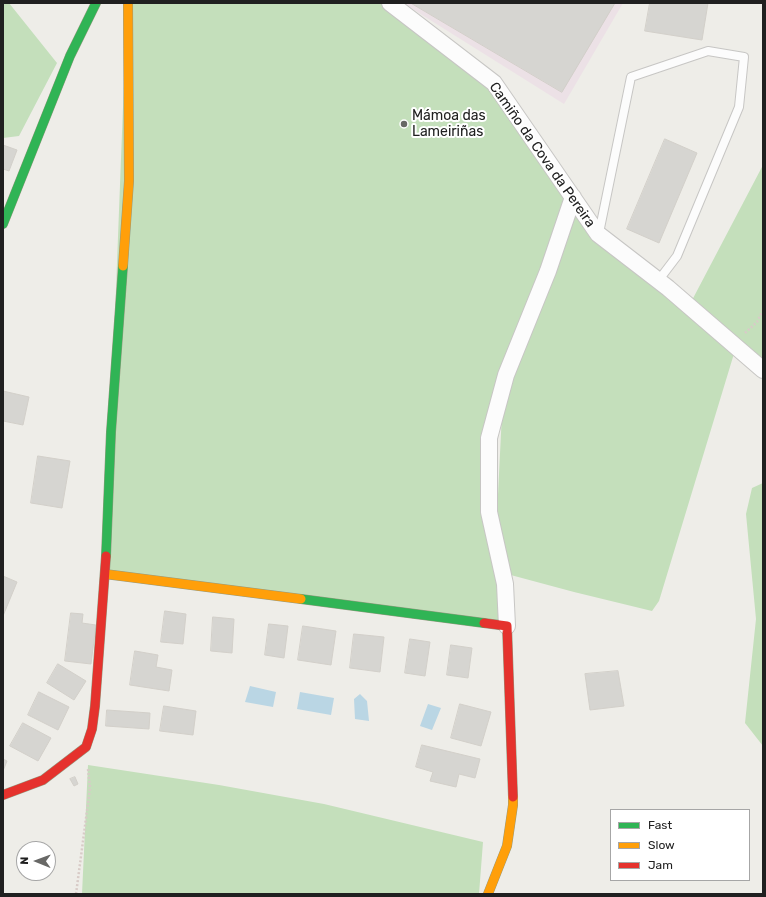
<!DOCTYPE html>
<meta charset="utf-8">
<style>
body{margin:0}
#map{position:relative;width:766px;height:897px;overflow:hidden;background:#eeede8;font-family:Rubik,sans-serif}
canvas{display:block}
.frame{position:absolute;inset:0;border:4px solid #202020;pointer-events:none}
.legend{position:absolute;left:610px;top:809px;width:140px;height:72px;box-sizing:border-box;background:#fff;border:1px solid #a6a6a6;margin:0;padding:5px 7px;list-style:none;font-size:12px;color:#202020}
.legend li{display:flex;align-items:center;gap:8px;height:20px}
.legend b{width:20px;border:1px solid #a6a6a6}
.north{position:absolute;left:16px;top:841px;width:40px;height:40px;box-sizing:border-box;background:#fff;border:1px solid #a6a6a6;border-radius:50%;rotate:271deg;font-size:11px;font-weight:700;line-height:16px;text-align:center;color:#202020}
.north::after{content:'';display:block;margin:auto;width:14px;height:18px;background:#686866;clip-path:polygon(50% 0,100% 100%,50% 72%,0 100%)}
</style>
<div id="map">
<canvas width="766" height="897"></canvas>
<div class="frame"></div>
<ul class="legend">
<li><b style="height:5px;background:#30b455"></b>Fast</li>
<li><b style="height:5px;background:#ff9f0a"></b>Slow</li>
<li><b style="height:5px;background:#e5322d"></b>Jam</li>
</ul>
<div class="north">N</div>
</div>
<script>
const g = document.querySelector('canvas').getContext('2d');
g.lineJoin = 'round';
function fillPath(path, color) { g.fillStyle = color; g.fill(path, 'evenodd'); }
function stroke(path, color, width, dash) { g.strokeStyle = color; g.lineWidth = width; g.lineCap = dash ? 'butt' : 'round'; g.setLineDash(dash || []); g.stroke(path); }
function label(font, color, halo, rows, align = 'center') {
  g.font = font + ' Rubik,sans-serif'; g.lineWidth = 4; g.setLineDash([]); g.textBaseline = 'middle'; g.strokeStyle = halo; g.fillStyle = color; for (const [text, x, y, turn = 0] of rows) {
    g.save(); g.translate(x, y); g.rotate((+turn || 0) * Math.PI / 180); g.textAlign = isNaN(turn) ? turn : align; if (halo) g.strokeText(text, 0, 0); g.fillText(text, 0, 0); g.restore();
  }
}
fillPath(new Path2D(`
 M403 3H623L564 104Z`), '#ece1e6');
fillPath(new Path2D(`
 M3 3H9L57 63 19 136 3 138Z
 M127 3H390L494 83 610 243 689 306 763 165V370L736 347 659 601 652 611 574 592 507 574 497 515 502 413 555 253 519 343 490 461 507 626 105 574Z
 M763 483V746L745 723 756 619 746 514 752 488Z
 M88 765 219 785 324 804 483 842 479 894H82Z`), '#c4dfbb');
fillPath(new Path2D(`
 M250 686 276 692 273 707 245 702Z
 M300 692 334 698 331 715 297 709Z
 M360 694 367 701 369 721 355 719 354 699Z
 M428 704 441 708 432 730 420 726Z`), '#bad6e4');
const building = new Path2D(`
 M411 3H615L562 92Z
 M650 3H708L702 40 645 31Z
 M665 139 697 153 659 243 627 229Z
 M3 145 17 150 9 171 3 169Z
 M3 391 29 397 23 425 3 421Z
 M38 456 70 461 62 508 31 503Z
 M3 576 17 582 3 616Z
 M165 611 186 614 183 644 161 642Z
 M71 613 83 614 82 623 96 625 91 664 65 661Z
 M213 617 234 619 232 653 211 651Z
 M269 624 288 626 284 658 265 655Z
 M303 626 336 631 331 665 298 660Z
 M354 634 384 637 380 672 350 668Z
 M410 639 430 642 425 676 405 673Z
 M451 645 472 648 468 678 447 675Z
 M135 651 158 655 156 667 172 670 169 691 130 685Z
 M58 664 86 681 74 700 47 683Z
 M618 671 624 706 590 710 585 674Z
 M39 692 69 707 58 730 28 715Z
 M460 704 491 712 481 746 451 738Z
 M164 706 196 711 193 735 160 731Z
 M107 710 150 713 149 729 106 726Z
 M23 723 51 738 38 761 10 746Z
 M422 745 480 759 475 778 459 774 456 787 430 781 433 772 416 767Z
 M3 759 7 761 3 771Z
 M75 777 78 784 74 786 70 779Z`);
fillPath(building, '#d6d5d1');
stroke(building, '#d2cfc9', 1);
const lane = new Path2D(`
 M599 233 631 77 708 51 744 57 739 107 677 256 658 281`);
const street = new Path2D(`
 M390 3 494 83 598 234 668 288 763 370
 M507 626 505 584 489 512V438L506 375 548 271 573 197`);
const fast = new Path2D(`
 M3 224 70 56 96 3
 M106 556 111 432 123 266
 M301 599 484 623`);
const slow = new Path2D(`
 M123 266 129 181 128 3
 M105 574 301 599
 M488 894 507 846 513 805V797`);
const jam = new Path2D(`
 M484 623 507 626 513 797
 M3 795 43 780 86 747 92 729 95 706 106 556`);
stroke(lane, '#c7c6c4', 10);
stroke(street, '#c7c6c4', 18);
stroke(fast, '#94997f', 10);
stroke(slow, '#94997f', 10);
stroke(jam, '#94997f', 10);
stroke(new Path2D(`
 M745 333 757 322 763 310
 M76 894 90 788 88 769`), '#d8cbc7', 2.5, [2, 2]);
stroke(lane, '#fcfcfc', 8);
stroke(street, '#fcfcfc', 16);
stroke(fast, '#30b455', 9);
stroke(slow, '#ff9f0a', 9);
stroke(jam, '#e5322d', 9);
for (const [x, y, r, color] of [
 [404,124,4,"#686866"]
]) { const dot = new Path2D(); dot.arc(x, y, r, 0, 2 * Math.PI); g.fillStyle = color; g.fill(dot); stroke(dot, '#fff', 1.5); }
label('14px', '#202020', '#fff', [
 ["Mámoa das",412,116],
 ["Lameiriñas",412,132]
], 'left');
label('14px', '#202020', '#fff', [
 ["Camiño da Cova da Pereira",542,155,55]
]);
</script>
